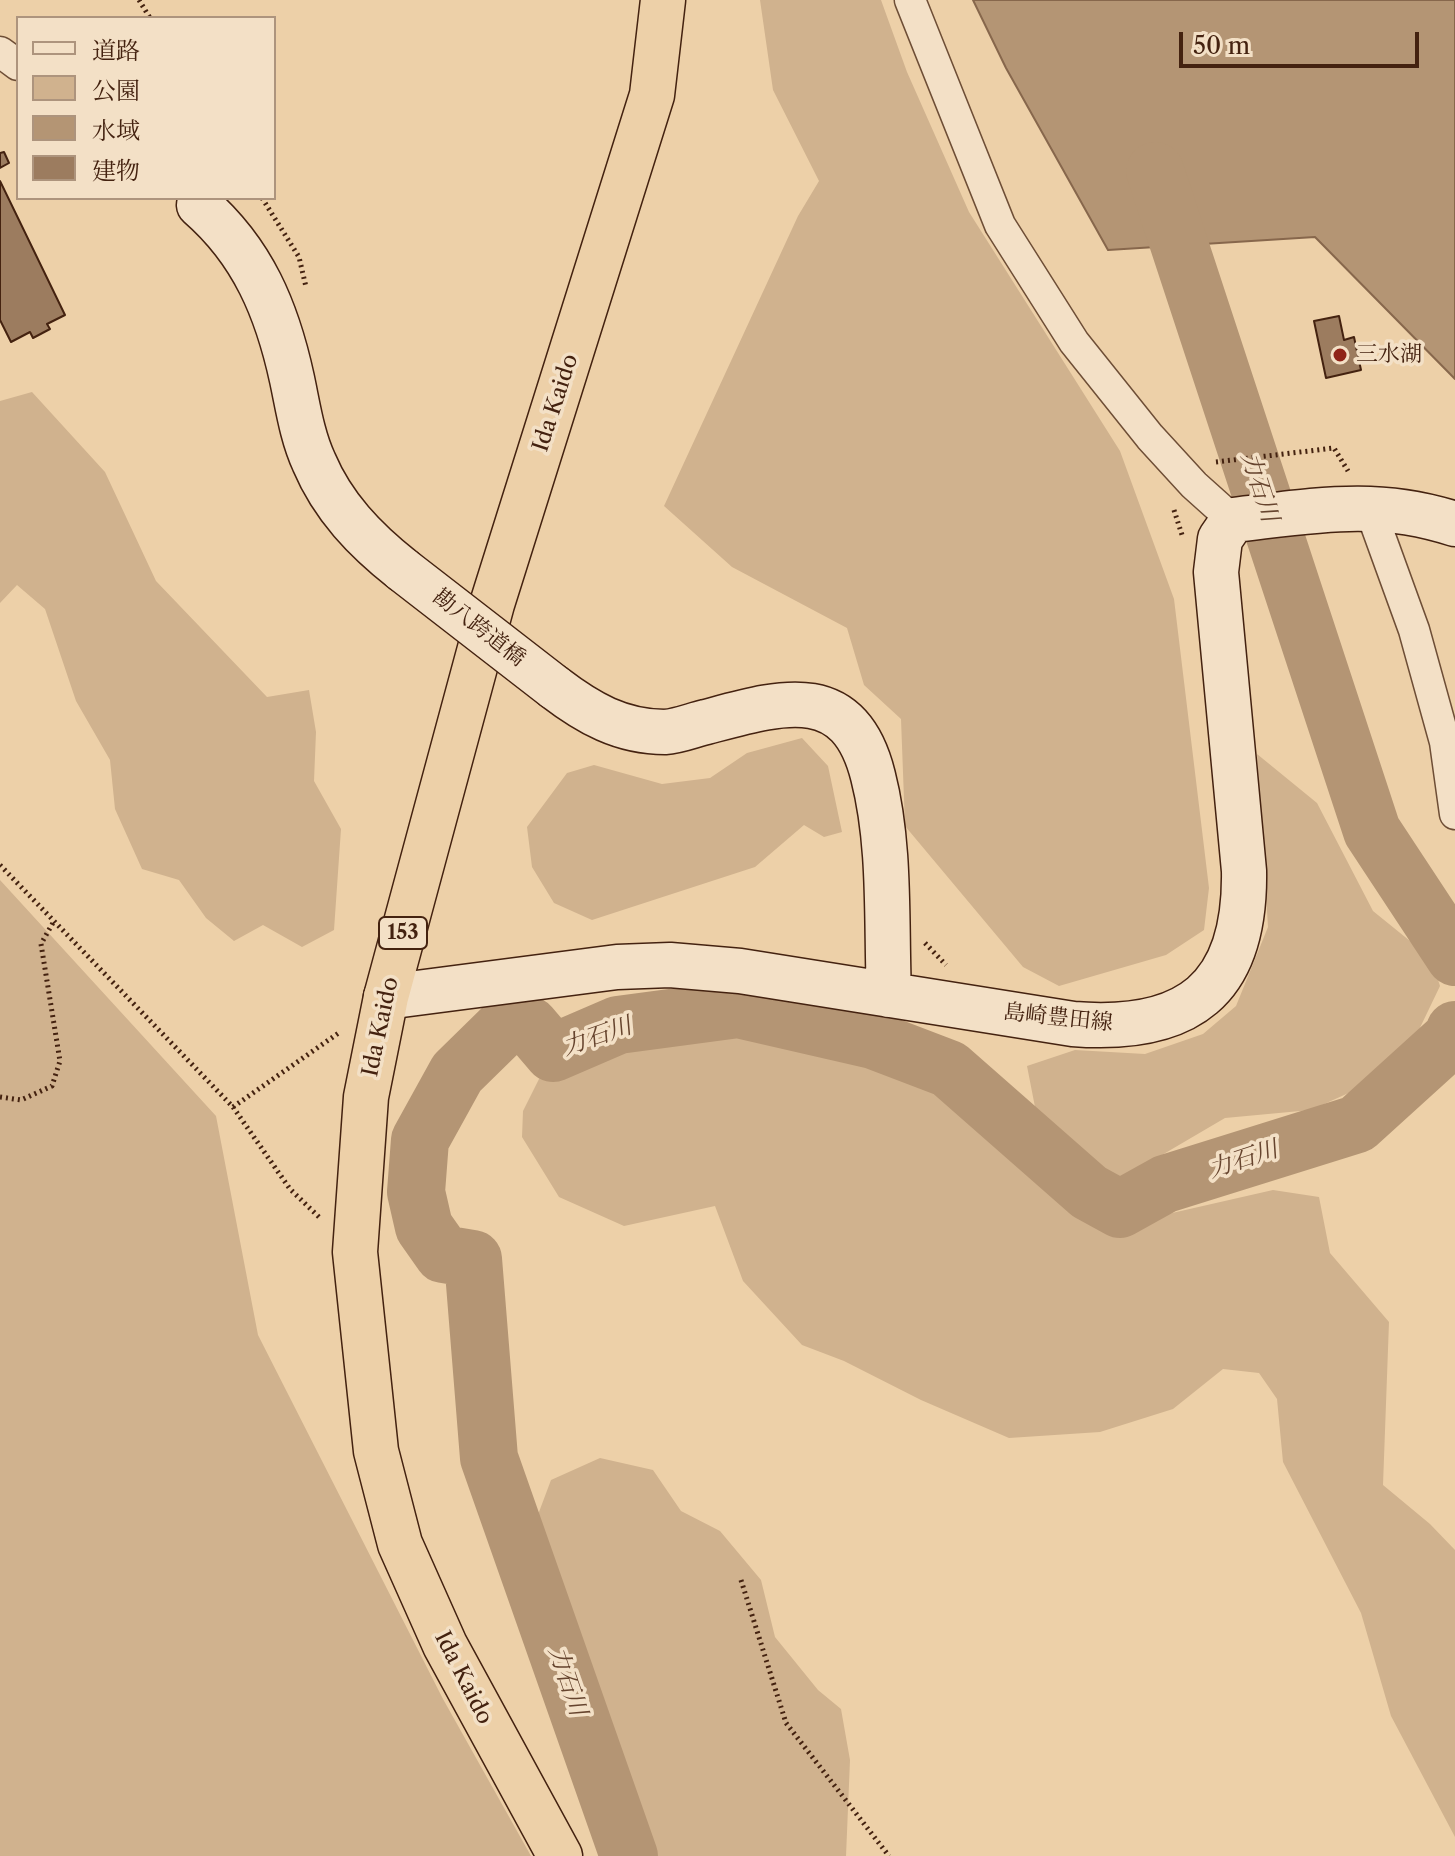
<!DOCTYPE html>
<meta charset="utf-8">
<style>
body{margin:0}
#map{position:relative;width:1455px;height:1856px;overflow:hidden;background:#edd0a8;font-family:"Libre Caslon Text","Noto Serif JP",serif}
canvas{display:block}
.legend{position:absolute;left:16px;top:16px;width:260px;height:184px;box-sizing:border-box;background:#f3e0c6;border:2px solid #ad947d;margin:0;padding:10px 14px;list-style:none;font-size:24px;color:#442210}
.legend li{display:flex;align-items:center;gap:16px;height:40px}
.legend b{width:40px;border:2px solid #ad947d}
.scale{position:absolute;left:1179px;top:32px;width:240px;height:36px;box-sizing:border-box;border:4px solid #442210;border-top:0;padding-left:10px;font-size:24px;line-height:28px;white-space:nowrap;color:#442210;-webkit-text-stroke:6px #f3e0c6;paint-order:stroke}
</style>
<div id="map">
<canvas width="1455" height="1856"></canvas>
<ul class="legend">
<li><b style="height:10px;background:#f3e0c6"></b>道路</li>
<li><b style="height:22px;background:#d0b28e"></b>公園</li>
<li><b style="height:22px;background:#b49574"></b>水域</li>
<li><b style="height:22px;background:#9c7c5f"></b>建物</li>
</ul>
<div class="scale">50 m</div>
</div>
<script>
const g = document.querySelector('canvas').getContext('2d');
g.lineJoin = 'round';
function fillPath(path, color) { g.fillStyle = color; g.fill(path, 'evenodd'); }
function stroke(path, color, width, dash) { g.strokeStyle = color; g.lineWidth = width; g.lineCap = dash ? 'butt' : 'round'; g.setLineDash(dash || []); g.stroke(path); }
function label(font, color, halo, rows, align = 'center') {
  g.font = font + ' "Libre Caslon Text","Noto Serif JP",serif'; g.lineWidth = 7; g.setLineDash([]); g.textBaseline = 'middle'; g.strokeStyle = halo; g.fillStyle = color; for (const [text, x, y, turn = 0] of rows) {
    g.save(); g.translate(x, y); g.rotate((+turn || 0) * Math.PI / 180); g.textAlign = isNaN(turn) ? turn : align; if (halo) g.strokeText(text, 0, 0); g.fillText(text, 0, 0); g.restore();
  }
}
fillPath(new Path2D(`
 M760 0H881L907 72 969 212 1120 451 1174 599 1209 888 1204 930 1166 955 1059 986 1023 967 905 826 901 719 864 685 847 628 732 567 664 506 798 216 819 181 773 90Z
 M32 392 105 472 156 581 267 697 309 690 316 732 314 781 341 829 334 930 302 947 263 925 234 941 206 918 179 880 142 869 115 809 110 760 76 701 45 609 17 585 0 603V401Z
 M802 738 828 766 842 832 824 837 804 825 755 867 592 920 554 903 532 867 527 827 567 773 594 765 662 784 710 778 747 753Z
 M1257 754 1317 803 1373 911 1431 958 1440 986 1417 1034 1353 1091 1311 1110 1225 1118 1121 1179 1084 1157 1035 1107 1027 1066 1075 1050 1145 1054 1203 1034 1236 1006 1268 927Z
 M0 880 216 1116 258 1335 443 1699 531 1856H0Z
 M740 1033 844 1048 924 1086 996 1133 1076 1208 1115 1226 1273 1190 1319 1197 1330 1253 1389 1322 1383 1485 1430 1524 1455 1550V1837L1391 1716 1361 1613 1283 1462 1277 1399 1259 1373 1223 1369 1173 1409 1100 1432 1009 1438 921 1400 844 1361 802 1345 743 1281 715 1206 624 1226 559 1197 522 1137 523 1111 543 1071C566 1065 586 1052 608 1047 651 1035 696 1035 740 1033Z
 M600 1458 653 1470 681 1511 720 1531 761 1580 775 1637 818 1690 841 1709 850 1760 846 1856H653L545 1594 533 1528 551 1480Z`), '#d0b28e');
const water = new Path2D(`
 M973 0H1455V379L1315 237 1108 250 1006 68Z`);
fillPath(water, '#b49574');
stroke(water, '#87674c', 2);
stroke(new Path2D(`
 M1155 171 1372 831 1455 957
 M629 1856 489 1458 473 1259 443 1254 424 1227 416 1192 420 1140 457 1073 506 1025 530 1026 553 1053 618 1025 738 1009 873 1040 949 1069 1089 1192 1120 1209 1165 1184 1357 1124 1454 1036 1455 1030`), '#b49574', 58);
const building = new Path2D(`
 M4 152 9 163 0 168V153Z
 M0 181 65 315 47 324 50 329 33 338 30 332 11 342 0 320Z
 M1339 316 1344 340 1354 337 1361 370 1326 378 1314 321Z`);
fillPath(building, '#9c7c5f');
stroke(building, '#442210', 2);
const street = new Path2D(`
 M910 0 1000 225 1074 342 1150 437 1194 485 1233 520
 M0 52 18 65
 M1369 506 1414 630 1445 742 1455 814`);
const secondary = new Path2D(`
 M199 205C253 252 277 310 292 379 298 407 302 436 314 462 333 507 365 540 403 570
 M554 687C588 713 621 732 665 732 679 731 693 725 706 722 781 702 849 680 873 776 891 846 886 923 889 995
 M386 997 617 967 670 965 740 971 1073 1024C1188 1033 1246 990 1244 871L1216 572 1220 539 1233 520C1313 511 1376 498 1455 524`);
const highway = new Path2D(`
 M560 1856 445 1645 400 1544 376 1451 355 1252 366 1097 386 997 492 604 652 95 663 0`);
stroke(street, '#6e4e36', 33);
stroke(secondary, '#442210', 47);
stroke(highway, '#442210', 47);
stroke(new Path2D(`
 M139 0 150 18
 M262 198 299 257 306 287
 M1216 462 1334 448 1348 471
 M1174 510 1182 535
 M0 865 233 1107 290 1189 320 1218
 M925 943 946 965
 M0 1097 21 1100 52 1086 60 1061 41 944 54 921
 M233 1107 340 1032
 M741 1580 786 1723 889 1856`), '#442210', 5, [2, 4]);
stroke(street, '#f3e0c6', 30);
stroke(secondary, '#f3e0c6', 44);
stroke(highway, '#edd0a8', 44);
const secondaryBridge = new Path2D(`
 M403 570 554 687`);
stroke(secondaryBridge, '#442210', 47, []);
stroke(secondaryBridge, '#f3e0c6', 44);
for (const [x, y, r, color] of [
 [1340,355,8,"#8f2418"]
]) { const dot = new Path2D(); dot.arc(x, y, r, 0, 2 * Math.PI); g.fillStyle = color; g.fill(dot); stroke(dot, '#f3e0c6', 3); }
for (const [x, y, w] of [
 [403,933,48]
]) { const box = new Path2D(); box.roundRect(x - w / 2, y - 16, w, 32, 6); g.fillStyle = '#f3e0c6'; g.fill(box); stroke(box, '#442210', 2); }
label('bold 20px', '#442210', null, [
 ["153",403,933]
]);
label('22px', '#442210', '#f3e0c6', [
 ["三水湖",1356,355]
], 'left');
label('22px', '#442210', '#f3e0c6', [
 ["Ida Kaido",556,403,-72],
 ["勘八跨道橋",479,628,38],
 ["島崎豊田線",1058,1018,6],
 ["Ida Kaido",381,1027,-78],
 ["Ida Kaido",463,1678,63]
]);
label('italic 24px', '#66442e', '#f3e0c6', [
 ["力石川",1259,487,72],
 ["力石川",597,1037,-19],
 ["力石川",1243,1160,-18],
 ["力石川",567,1681,71]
]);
</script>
